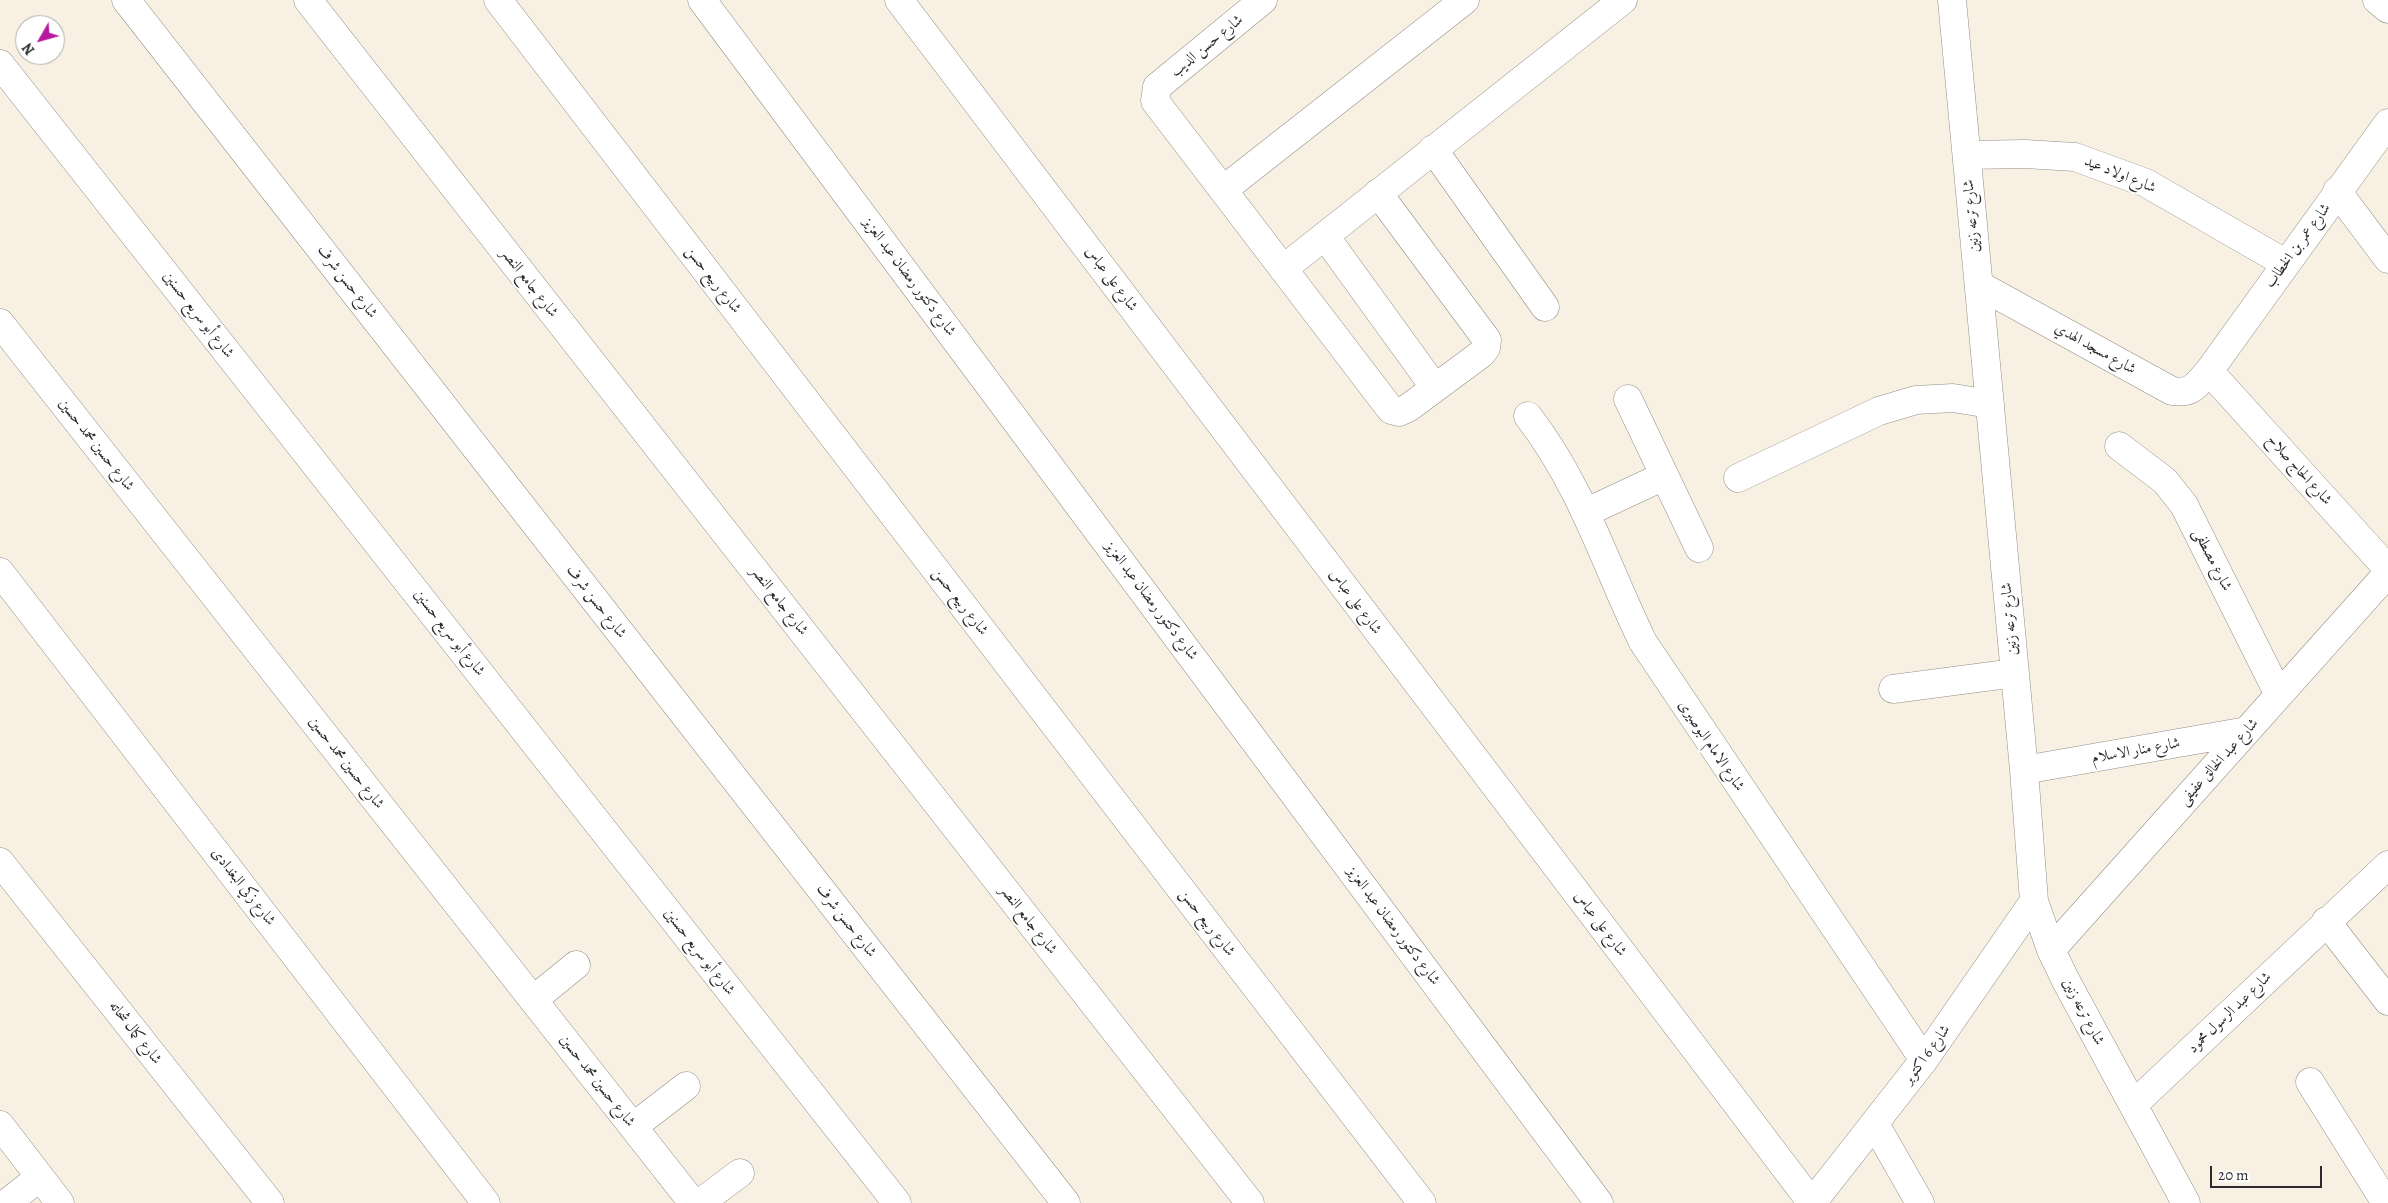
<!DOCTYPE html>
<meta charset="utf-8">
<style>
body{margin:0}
#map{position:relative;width:2388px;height:1203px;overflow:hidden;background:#f8f1e3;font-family:Alegreya,serif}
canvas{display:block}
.north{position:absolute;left:15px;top:15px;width:50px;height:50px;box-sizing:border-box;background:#fff;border:1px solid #aaa;border-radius:50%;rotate:232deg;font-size:14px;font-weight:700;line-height:20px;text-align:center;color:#2b2b2b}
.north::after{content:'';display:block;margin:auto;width:18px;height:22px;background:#b5179e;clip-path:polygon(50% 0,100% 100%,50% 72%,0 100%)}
.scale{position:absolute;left:2210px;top:1166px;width:112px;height:22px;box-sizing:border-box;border:2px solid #2b2b2b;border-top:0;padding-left:6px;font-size:15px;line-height:18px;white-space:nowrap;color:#2b2b2b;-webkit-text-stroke:4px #fff;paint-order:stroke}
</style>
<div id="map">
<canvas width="2388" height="1203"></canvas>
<div class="north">N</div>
<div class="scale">20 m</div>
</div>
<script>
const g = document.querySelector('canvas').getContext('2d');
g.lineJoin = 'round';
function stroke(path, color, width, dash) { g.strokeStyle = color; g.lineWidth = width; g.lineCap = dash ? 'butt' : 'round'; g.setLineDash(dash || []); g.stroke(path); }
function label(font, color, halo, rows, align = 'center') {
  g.font = font + ' Alegreya,Amiri,serif'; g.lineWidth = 4; g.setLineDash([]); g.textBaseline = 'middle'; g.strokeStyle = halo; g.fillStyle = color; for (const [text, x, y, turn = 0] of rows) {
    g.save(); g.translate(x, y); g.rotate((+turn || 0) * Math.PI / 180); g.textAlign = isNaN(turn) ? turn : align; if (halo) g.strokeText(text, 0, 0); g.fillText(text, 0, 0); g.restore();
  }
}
const minor = new Path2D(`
 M126 0 1066 1203
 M308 0 1250 1203
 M498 0 1422 1203
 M702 0 1599 1203
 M899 0 1812 1203
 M1263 0 1157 87 1155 101 1391 410 1399 412 1408 408 1481 354 1486 348 1487 340 1378 193
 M1952 0 2024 770 2034 901 2051 950 2066 981 2186 1203
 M2377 0 2388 9
 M0 64 897 1203
 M1433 149 1545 307
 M1967 155 2025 154 2075 157 2146 183 2285 263
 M1223 190 1465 0
 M2337 191 2388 259
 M1325 236 1435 388
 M1283 269 1623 0
 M1979 285 2172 391C2192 394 2196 386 2209 371L2388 123
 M0 323 693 1203
 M2209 371 2388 569
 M1628 399 1699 548
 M1528 416C1583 488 1604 562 1643 642L1924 1060
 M2119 446 2165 481 2184 505 2279 695
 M1738 478 1879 411 1916 400 1953 398 1990 404
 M1587 512 1664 476
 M0 572 486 1203
 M1893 689 2015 673
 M2024 770 2247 731
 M0 862 270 1203
 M2326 921 2388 1001
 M2051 950 2388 573
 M533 1000 576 965
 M2310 1082 2386 1203
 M2133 1105 2388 865
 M1875 1124 1920 1203
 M0 1125 60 1203
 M633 1127 686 1086
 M7 1203 40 1177
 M700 1203 740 1173
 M1812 1203 1924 1060 2034 901`);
stroke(minor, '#928e87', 29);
stroke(minor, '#fff', 28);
label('15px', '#2b2b2b', '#fff', [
 ["شارع حسن الديب",1207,46,-39],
 ["شارع اولاد عيد",2120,175,22],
 ["شارع ترعه زنين",1972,216,-95],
 ["شارع عمر بن الخطاب",2298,246,-54],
 ["شارع دكتور رمضان عبد العزيز",909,277,53],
 ["شارع على عباس",1111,279,53],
 ["شارع ربيع حسن",713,280,52],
 ["شارع حسن شرف",347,282,52],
 ["شارع جامع النصر",529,283,52],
 ["شارع أبو سريع حسنين",198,315,52],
 ["شارع مسجد الهدي",2095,349,29],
 ["شارع حسين محمد حسين",96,445,52],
 ["شارع الحاج صلاح",2299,470,48],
 ["شارع مصطفى",2212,560,63],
 ["شارع جامع النصر",779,601,52],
 ["شارع دكتور رمضان عبد العزيز",1151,601,53],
 ["شارع حسن شرف",596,602,52],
 ["شارع ربيع حسن",960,602,52],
 ["شارع على عباس",1355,602,53],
 ["شارع ترعه زنين",2010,619,-95],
 ["شارع أبو سريع حسنين",449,633,52],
 ["شارع الامام البوصيرى",1711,746,56],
 ["شارع منار الاسلام",2136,751,-10],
 ["شارع عبد الخالق عفيفى",2219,762,-48],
 ["شارع حسين محمد حسين",346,763,52],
 ["شارع زكي البغدادى",243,887,52],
 ["شارع جامع النصر",1028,920,52],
 ["شارع حسن شرف",846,921,52],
 ["شارع ربيع حسن",1207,923,52],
 ["شارع على عباس",1600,924,53],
 ["شارع دكتور رمضان عبد العزيز",1393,926,53],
 ["شارع أبو سريع حسنين",699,952,52],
 ["شارع ترعه زنين",2083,1012,62],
 ["شارع عبد الرسول محمود",2230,1013,-44],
 ["شارع كمال شحاته",135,1033,52],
 ["شارع 6 اكتوبر",1927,1055,-54],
 ["شارع حسين محمد حسين",597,1081,52]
]);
</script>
